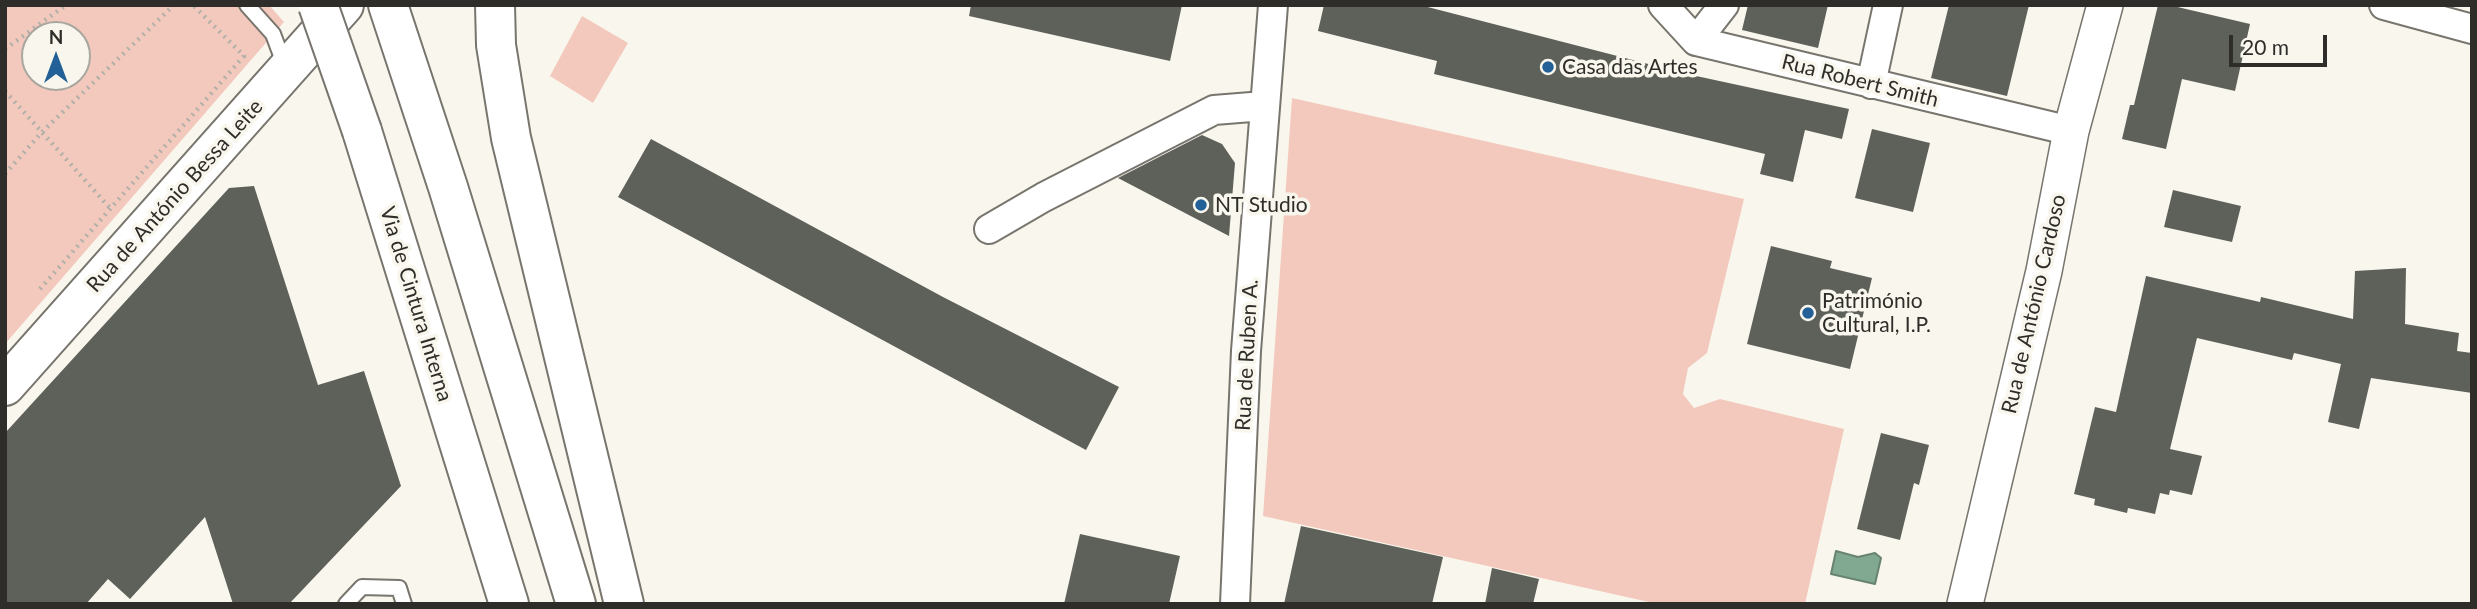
<!DOCTYPE html>
<meta charset="utf-8">
<style>
body{margin:0}
#map{position:relative;width:2477px;height:609px;overflow:hidden;background:#f9f7ed;font-family:Lato,sans-serif}
canvas{display:block}
.frame{position:absolute;inset:0;border:7px solid #2e2d29;pointer-events:none}
.north{position:absolute;left:21px;top:21px;width:70px;height:70px;box-sizing:border-box;background:#f9f7ed;border:2px solid #a8a69f;border-radius:50%;rotate:0deg;font-size:19px;font-weight:700;line-height:28px;text-align:center;color:#2e2d29}
.north::after{content:'';display:block;margin:auto;width:24px;height:32px;background:#236097;clip-path:polygon(50% 0,100% 100%,50% 72%,0 100%)}
.scale{position:absolute;left:2229px;top:35px;width:98px;height:32px;box-sizing:border-box;border:4px solid #2e2d29;border-top:0;padding-left:9px;font-size:21px;line-height:24px;white-space:nowrap;color:#2e2d29;-webkit-text-stroke:5px #f9f7ed;paint-order:stroke}
</style>
<div id="map">
<canvas width="2477" height="609"></canvas>
<div class="frame"></div>
<div class="north">N</div>
<div class="scale">20 m</div>
</div>
<script>
const g = document.querySelector('canvas').getContext('2d');
g.lineJoin = 'round';
function fillPath(path, color) { g.fillStyle = color; g.fill(path, 'evenodd'); }
function stroke(path, color, width, dash) { g.strokeStyle = color; g.lineWidth = width; g.lineCap = dash ? 'butt' : 'round'; g.setLineDash(dash || []); g.stroke(path); }
function label(font, color, halo, rows, align = 'center') {
  g.font = font + ' Lato,sans-serif'; g.lineWidth = 7; g.setLineDash([]); g.textBaseline = 'middle'; g.strokeStyle = halo; g.fillStyle = color; for (const [text, x, y, turn = 0] of rows) {
    g.save(); g.translate(x, y); g.rotate((+turn || 0) * Math.PI / 180); g.textAlign = isNaN(turn) ? turn : align; if (halo) g.strokeText(text, 0, 0); g.fillText(text, 0, 0); g.restore();
  }
}
fillPath(new Path2D(`
 M5 5H269L284 22 5 344ZM35 35H77V77H35Z
 M582 16 628 43 593 103 550 76Z
 M1292 98 1744 199 1707 353 1688 368 1683 394 1694 408 1720 399 1844 429 1805 604H1658L1263 516Z`), '#f4c9bd');
const water = new Path2D(`
 M1836 551 1858 557 1875 553 1881 558 1875 584 1831 574Z`);
fillPath(water, '#81a891');
stroke(water, '#688372', 2);
fillPath(new Path2D(`
 M971 5H1182L1170 61 969 16Z
 M1324 5H1420L1687 74 1849 109 1842 139 1805 130 1793 182 1760 174 1765 154 1434 74 1437 61 1318 31Z
 M1748 5H1828L1818 48 1742 30Z
 M1949 5H2029L2007 96 1931 78Z
 M2158 5H2169L2250 24 2235 91 2182 79 2166 149 2122 139 2130 105H2134Z
 M1872 129 1930 143 1913 212 1855 198Z
 M1202 135 1222 144 1235 163 1229 236 1118 178Z
 M651 139 943 297 1119 387 1086 450 618 197Z
 M254 186 318 385 364 371 401 486 289 604H233L205 517 130 599 108 579 86 604H5V433L229 188Z
 M2173 190 2241 206 2232 242 2164 227Z
 M1771 246 1832 261 1830 268 1872 278 1850 369 1747 344Z
 M2406 268 2405 324 2459 333 2457 351 2472 353V393L2371 378 2359 429 2328 422 2341 364 2294 353 2292 360 2197 338 2170 449 2202 456 2192 495 2170 490 2169 495 2160 493 2155 514 2128 508 2127 513 2094 505 2095 499 2074 494 2095 407 2116 412 2146 276 2260 302 2261 297 2353 319 2355 271Z
 M1881 433 1929 445 1919 485 1914 483 1900 540 1857 529Z
 M1301 526 1443 557 1432 604H1284Z
 M1080 534 1180 556 1169 604H1064Z
 M1492 568 1539 579 1533 604H1485Z`), '#5e615a');
const service = new Path2D(`
 M247 5 273 34 285 66
 M346 604 362 587 399 588 404 604`);
const minor = new Path2D(`
 M1663 5 1696 41 2071 131
 M2384 5 2472 29
 M1696 41 1724 5
 M1871 84 1888 5
 M989 229 1044 197 1214 110 1264 106
 M1235 604 1246 351 1273 5`);
const tertiary = new Path2D(`
 M1965 604 2044 271 2071 131 2105 5`);
const secondary = new Path2D(`
 M5 386 344 5`);
const motorway = new Path2D(`
 M388 5 448 187 576 604
 M495 5 496 45 511 138 624 604
 M362 131 509 604`);
stroke(service, '#77756d', 18);
stroke(minor, '#77756d', 32);
stroke(tertiary, '#77756d', 38);
stroke(secondary, '#77756d', 42);
stroke(motorway, '#77756d', 42);
stroke(new Path2D(`
 M5 49 66 5
 M5 91 110 208
 M5 174 42 132 174 5
 M40 289 244 56 193 5`), '#b2b0a8', 4.5, [2, 5]);
stroke(service, '#fff', 14);
stroke(minor, '#fff', 28);
stroke(tertiary, '#fff', 35);
stroke(secondary, '#fff', 38);
stroke(motorway, '#fff', 38);
const motorwayBridge = new Path2D(`
 M318 5 362 131`);
stroke(motorwayBridge, '#77756d', 42, []);
stroke(motorwayBridge, '#fff', 38);
for (const [x, y, r, color] of [
 [1548,67,7,"#236097"],
 [1201,205,7,"#236097"],
 [1808,313,7,"#236097"]
]) { const dot = new Path2D(); dot.arc(x, y, r, 0, 2 * Math.PI); g.fillStyle = color; g.fill(dot); stroke(dot, '#f9f7ed', 2.5); }
label('21px', '#2e2d29', '#f9f7ed', [
 ["Casa das Artes",1562,67],
 ["NT Studio",1215,205],
 ["Património",1822,301],
 ["Cultural, I.P.",1822,325]
], 'left');
label('21px', '#2e2d29', '#f9f7ed', [
 ["Rua Robert Smith",1860,81,14],
 ["Rua de António Bessa Leite",175,196,-48],
 ["Via de Cintura Interna",416,304,73],
 ["Rua de António Cardoso",2034,304,-77],
 ["Rua de Ruben A.",1247,355,-87]
]);
</script>
